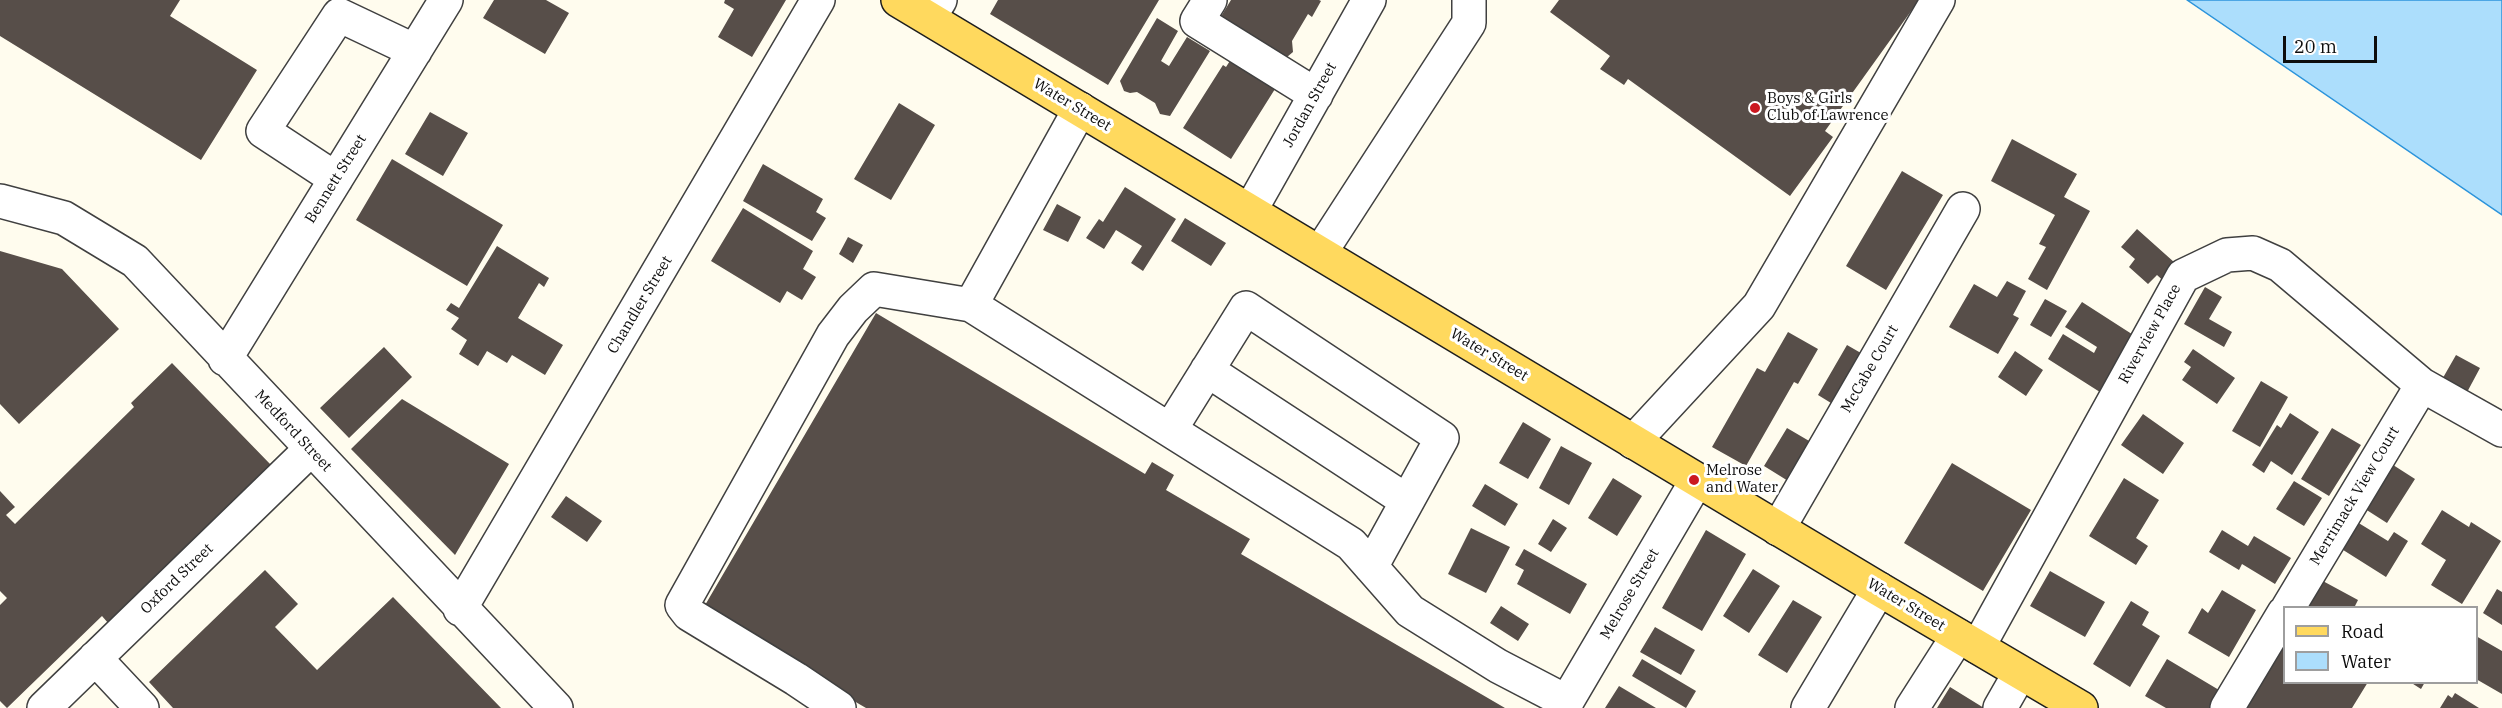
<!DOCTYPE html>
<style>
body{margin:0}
#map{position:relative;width:2502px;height:708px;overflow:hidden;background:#fffcee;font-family:"IBM Plex Serif",serif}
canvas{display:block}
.legend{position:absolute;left:2283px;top:606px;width:195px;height:78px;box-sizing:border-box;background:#fff;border:2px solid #9e9e9e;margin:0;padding:8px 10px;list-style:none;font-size:18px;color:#0d0d0d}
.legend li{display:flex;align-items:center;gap:12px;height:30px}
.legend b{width:30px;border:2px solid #9e9e9e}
.scale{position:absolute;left:2283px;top:36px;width:94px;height:27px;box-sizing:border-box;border:3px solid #0d0d0d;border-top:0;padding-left:8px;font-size:18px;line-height:21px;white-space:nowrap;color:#0d0d0d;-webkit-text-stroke:4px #fff;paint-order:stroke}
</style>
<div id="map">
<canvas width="2502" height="708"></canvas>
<ul class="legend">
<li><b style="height:8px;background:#ffd95e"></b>Road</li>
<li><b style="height:16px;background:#acdefc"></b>Water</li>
</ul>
<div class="scale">20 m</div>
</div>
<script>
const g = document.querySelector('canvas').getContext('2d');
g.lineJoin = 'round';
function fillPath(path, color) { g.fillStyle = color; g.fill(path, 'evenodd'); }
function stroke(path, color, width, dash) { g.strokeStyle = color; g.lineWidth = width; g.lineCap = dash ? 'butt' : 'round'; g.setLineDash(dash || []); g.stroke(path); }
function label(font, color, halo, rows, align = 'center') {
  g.font = font + ' "IBM Plex Serif",serif'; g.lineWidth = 6; g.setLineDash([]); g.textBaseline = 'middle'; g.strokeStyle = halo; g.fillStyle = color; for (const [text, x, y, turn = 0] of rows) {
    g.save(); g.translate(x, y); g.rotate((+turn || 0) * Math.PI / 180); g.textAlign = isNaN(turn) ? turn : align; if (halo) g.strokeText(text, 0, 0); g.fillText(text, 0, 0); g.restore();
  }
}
const water = new Path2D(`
 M2187 0H2502V215Z`);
fillPath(water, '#acdefc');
stroke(water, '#2c94db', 1.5);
fillPath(new Path2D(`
 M0 0H180L170 16 257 70 201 160 0 36Z
 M494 0H546L569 13 545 54 483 18Z
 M725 0H786L752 57 718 37 734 9 724 3Z
 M998 0H1159L1108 85 990 14Z
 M1231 0H1319L1321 1 1312 17 1308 14 1292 41 1293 52 1287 57H1282L1220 18Z
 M1559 0H1919L1825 131 1833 137 1790 196 1628 79 1624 85 1600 69 1610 56 1550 12Z
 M1157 18 1178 31 1161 61 1169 66 1187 37 1210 51 1170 116 1160 114 1155 103 1137 92 1130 93 1124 91 1120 81Z
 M1235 53 1280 81 1231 159 1183 128 1223 65 1226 67Z
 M899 103 935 125 891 200 854 179Z
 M430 112 468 133 443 176 405 154Z
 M2012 139 2077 174 2064 197 2090 211 2047 290 2028 279 2046 247 2039 244 2055 215 1991 181Z
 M392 159 503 225 467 286 356 220Z
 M763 164 823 199 816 212 826 218 812 241 743 201Z
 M1902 171 1943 195 1886 290 1846 266Z
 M1125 187 1176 219 1143 271 1131 263 1142 246 1116 230 1104 249 1086 238 1099 219 1103 222Z
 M1057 204 1081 217 1068 242 1043 230Z
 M743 208 813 251 803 269 816 277 802 300 787 291 780 303 711 261Z
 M1185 218 1226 243 1211 266 1171 241Z
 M2137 229 2184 271 2170 287 2157 275 2148 284 2129 267 2135 259 2121 247Z
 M848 237 863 245 853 263 839 254Z
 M497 246 549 278 544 287 539 283 518 318 563 345 545 375 512 355 507 363 487 351 478 366 459 354 467 340 451 329 459 318 446 310 451 303 459 308Z
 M0 251 62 269 119 329 19 424 0 404Z
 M2007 281 2026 291 2013 315 2019 318 1998 354 1949 327 1974 284 1997 297Z
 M2205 287 2222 297 2209 319 2232 332 2224 347 2184 324Z
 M2045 299 2067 311 2051 337 2030 325Z
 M2082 302 2138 338 2103 394 2048 359 2063 334 2094 353 2097 347 2065 327Z
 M876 313 1145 474 1152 462 1174 475 1166 490 1250 539 1241 554 1505 708H866L701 612Z
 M1788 332 1818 349 1798 384 1794 382 1746 466 1712 447 1757 368 1765 372Z
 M1847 345 1873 360 1844 411 1818 395Z
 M384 347 412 377 349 438 320 408Z
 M2193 349 2235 378 2217 404 2182 380 2191 367 2184 362Z
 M2015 351 2043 370 2026 396 1998 377Z
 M2456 355 2480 368 2465 396 2440 383Z
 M172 363 271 465 108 623 102 616 7 708 0 701V605L7 598 0 591V491L15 507 6 515 15 524 134 407 131 403Z
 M2261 381 2288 397 2260 447 2232 431Z
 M402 399 509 464 455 555 351 449Z
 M2290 413 2319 432 2292 475 2271 461 2264 473 2252 465 2277 425 2281 428Z
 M2143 414 2184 443 2163 474 2121 445Z
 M1523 422 1551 439 1528 479 1499 463Z
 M1787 428 1816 445 1793 484 1764 466Z
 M2332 428 2361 445 2329 496 2301 479Z
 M1561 446 1592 463 1569 505 1539 488Z
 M1952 463 2031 510 1983 591 1904 543Z
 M2390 463 2415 479 2387 523 2362 507Z
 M1613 478 1642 496 1617 536 1588 518Z
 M2124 478 2159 500 2136 538 2148 546 2136 565 2089 536Z
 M2294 481 2322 498 2304 526 2276 509Z
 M1485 484 1518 504 1505 526 1472 506Z
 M566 496 602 521 587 542 551 517Z
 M2442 510 2469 527 2471 522 2501 541 2462 604 2431 585 2446 560 2421 544Z
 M1553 519 1567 528 1551 552 1538 544Z
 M2357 522 2388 541 2394 532 2408 541 2386 577 2340 548Z
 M1471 528 1510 547 1486 593 1448 574Z
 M1706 530 1746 554 1702 631 1662 608Z
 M2222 530 2248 546 2254 536 2291 558 2275 584 2242 564 2239 570 2209 552Z
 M1524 549 1587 584 1570 614 1517 584 1524 570 1515 565Z
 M1753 569 1780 586 1749 633 1723 616Z
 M265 570 298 604 275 627 317 670 393 597 501 708H173L149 682Z
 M2050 571 2105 602 2085 637 2030 606Z
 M2321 580 2358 600 2354 608H2306Z
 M2497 589 2502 592V625L2483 613Z
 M2222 590 2256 610 2229 657 2188 633 2202 608 2208 613Z
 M1793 600 1822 617 1787 673 1758 655Z
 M2131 601 2149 612 2142 625 2160 636 2130 687 2093 664Z
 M1501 606 1529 624 1518 641 1490 623Z
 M1655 627 1695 650 1681 675 1640 652Z
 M2476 636 2502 651V694L2476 679Z
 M2284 637V682H2368L2352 708H2241Z
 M1642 659 1696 691 1686 708 1632 676Z
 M2167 659 2219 690 2209 708H2166L2145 696Z
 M2410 682H2425L2421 689Z
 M1619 686 1656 708H1605Z
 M1950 687 1984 708H1937Z
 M2455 693 2479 708H2440L2448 695 2452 698Z`), '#574e49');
const minor = new Path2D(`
 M1210 0 1197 21 1316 95
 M929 18 940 0
 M1080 109 971 305 1351 544 1410 611 1498 666 1567 702
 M336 179 263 131 339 15 415 51
 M0 201 64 218 135 261 556 708
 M1250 211 1369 0
 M1320 253 1469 23V0
 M225 359 446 0
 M1207 370 1407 501
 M1170 430 1246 308 1442 438 1371 567
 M1633 442 1759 306 1938 0
 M1778 529 1963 209
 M2288 608 2422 385
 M460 609 818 0
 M1978 647 2183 276 2227 255 2253 253 2280 265 2422 385 2502 430
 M95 658 142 708
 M44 708 311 449
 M839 708 796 679 689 614 682 605 833 335 853 309 874 289 971 305
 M1563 708 1697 480
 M1808 708 1879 589
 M1912 708 1958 636
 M2000 708 2020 673
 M2227 708 2284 613`);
const major = new Path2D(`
 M898 0 1879 589 2081 708`);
stroke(minor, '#404040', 36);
stroke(major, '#1e1e1e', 36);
stroke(minor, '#fff', 33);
stroke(major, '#ffd95e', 33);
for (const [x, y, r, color] of [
 [1755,108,6,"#cb171f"],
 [1694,480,6,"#cb171f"]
]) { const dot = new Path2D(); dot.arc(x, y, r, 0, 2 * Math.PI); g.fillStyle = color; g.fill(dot); stroke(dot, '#fff', 2); }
label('15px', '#0d0d0d', '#fff', [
 ["Boys & Girls",1767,99],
 ["Club of Lawrence",1767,116],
 ["Melrose",1706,471],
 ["and Water",1706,488]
], 'left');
label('15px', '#0d0d0d', '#fff', [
 ["Water Street",1072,105,31],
 ["Jordan Street",1310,105,-61],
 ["Bennett Street",336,179,-58],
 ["Chandler Street",640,305,-59],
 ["Riverview Place",2150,334,-61],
 ["Water Street",1489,355,31],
 ["McCabe Court",1870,369,-60],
 ["Medford Street",293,431,47],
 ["Merrimack View Court",2355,496,-59],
 ["Oxford Street",177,579,-44],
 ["Melrose Street",1630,594,-60],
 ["Water Street",1906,605,31]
]);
</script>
